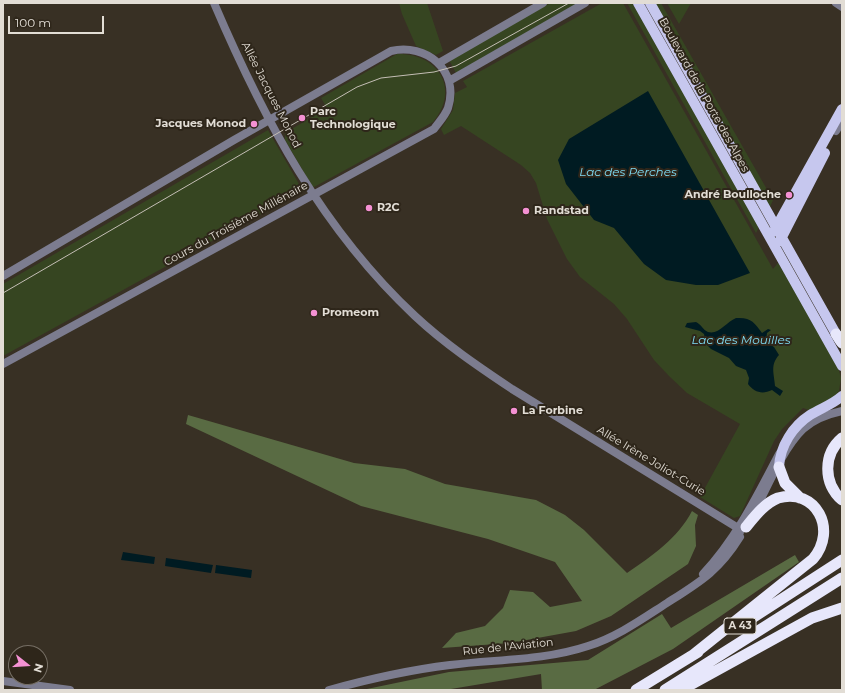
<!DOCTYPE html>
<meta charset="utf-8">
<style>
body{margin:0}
#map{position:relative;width:845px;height:693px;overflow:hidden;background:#383024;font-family:Montserrat,sans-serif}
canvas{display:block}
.frame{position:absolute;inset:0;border:4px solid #e2ddd5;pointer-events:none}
.north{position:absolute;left:8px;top:645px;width:40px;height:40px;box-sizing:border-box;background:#2e261a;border:1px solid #766f65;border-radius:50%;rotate:107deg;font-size:11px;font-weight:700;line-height:16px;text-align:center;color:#e2ddd5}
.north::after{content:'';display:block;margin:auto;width:14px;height:18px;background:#f491d3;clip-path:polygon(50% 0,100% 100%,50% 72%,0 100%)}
.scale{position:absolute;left:8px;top:16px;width:96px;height:18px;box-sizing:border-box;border:2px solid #e2ddd5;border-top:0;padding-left:5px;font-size:12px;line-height:14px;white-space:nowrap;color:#e2ddd5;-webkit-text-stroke:3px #2e261a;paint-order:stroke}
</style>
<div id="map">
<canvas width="845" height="693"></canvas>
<div class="frame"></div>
<div class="north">N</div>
<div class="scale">100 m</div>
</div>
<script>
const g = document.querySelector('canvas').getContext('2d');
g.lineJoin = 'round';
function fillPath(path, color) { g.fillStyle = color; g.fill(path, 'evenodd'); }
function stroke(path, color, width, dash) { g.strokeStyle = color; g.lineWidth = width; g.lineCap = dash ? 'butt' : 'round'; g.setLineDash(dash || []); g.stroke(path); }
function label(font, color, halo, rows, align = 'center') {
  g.font = font + ' Montserrat,sans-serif'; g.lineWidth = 4; g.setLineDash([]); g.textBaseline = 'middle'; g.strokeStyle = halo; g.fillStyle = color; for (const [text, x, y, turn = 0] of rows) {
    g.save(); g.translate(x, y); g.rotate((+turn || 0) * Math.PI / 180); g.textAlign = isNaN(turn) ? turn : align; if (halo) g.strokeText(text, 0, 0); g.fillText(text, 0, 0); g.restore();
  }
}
fillPath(new Path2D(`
 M399 3H427L443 51 436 55 416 46 402 14Z
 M550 3H581L456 73 449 60Z
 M602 3H623L773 269 778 263 798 294 837 363 841 378 839 391 831 401 812 411 803 408 782 429 774 441 740 516 734 518 700 497 740 424 687 393 669 376 654 360 627 319 614 304 580 277 567 259 547 219 536 183 530 173 521 165 461 126 444 135 441 129 453 110 455 93 467 87 463 81Z
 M627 3H634L760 225 756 233Z
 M653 3H661L773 200 769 209 671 29 668 28Z
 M667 3H691L679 24Z
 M397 54C438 53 461 89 433 122L314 187 312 186 285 140V133L327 108 321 98Z
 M268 130 303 191 3 356V284Z`), '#364521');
fillPath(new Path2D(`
 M188 415 354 463 405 469 445 484 536 500 565 515 584 530 627 573C652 556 678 538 692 511L698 515 695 525 696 546 688 564 611 616 576 631 510 643 442 648 456 633 485 626 503 608 510 590 533 592 550 607 582 601 555 562 488 539 361 506 186 424Z
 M795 555 799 562 673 649 594 690H542L541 674 445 690H362L449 672 588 660 662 614 671 628Z`), '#596b43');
fillPath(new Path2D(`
 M648 91 750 273 718 285H696L666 280 644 264 614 228 594 220 566 184 558 160 569 139Z
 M736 318C751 317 754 322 762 333L768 329 771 330 767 333 766 342 774 347 779 355C770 365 774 373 775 386L783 391 780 396 772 390C762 395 754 392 748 384L749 378 746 370 736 366 729 358 711 349 706 344 704 334 700 331 685 327 687 323 696 322C701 324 703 330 708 332 719 335 726 322 736 318Z
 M123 552 155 557 154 564 121 560Z
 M166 558 213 565 211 573 165 566Z
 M216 565 252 570 251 578 215 573Z`), '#001b22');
stroke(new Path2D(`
 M214 3C264 120 322 229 415 316 445 344 479 367 512 389L738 528 740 532 737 541
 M836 3 842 7
 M439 63 543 3
 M449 81 585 3
 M836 131 842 121
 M3 276 234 140 391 51C426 43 460 70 448 108 445 116 439 122 434 129L3 364
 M753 515C766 490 783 448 803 429 814 419 828 414 842 411
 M703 574C736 539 757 496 779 454
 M3 681 70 690
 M329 690C369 679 409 670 450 665 496 659 543 661 588 646 617 637 642 619 667 603 700 582 719 571 740 537`), '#7c7c8f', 8);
stroke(new Path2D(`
 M638 3 842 366
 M650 3 840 341
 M774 231 842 109
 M780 241 825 153
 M779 467C780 446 793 426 810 415 821 408 832 405 842 396`), '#c6c7ee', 10);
stroke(new Path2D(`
 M836 334 842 343
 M842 438C823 454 823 483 842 500
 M779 467 785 483 800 498
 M740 626 842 560
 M693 655 813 559C838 530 816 487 778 498 765 503 755 516 746 527
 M636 690 698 652
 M665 690 842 578
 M681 690 812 618 842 608`), '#e7e7fb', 11);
stroke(new Path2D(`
 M3 293 357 87 381 78 434 72 456 66 569 3`), '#c4beb5', 1);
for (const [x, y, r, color] of [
 [302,118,4,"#f491d3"],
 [254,124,4,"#f491d3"],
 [789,195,4,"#f491d3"],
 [369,208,4,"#f491d3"],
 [526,211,4,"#f491d3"],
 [314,313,4,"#f491d3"],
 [514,411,4,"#f491d3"]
]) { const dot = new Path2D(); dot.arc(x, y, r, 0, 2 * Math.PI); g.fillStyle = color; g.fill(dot); stroke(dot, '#2e261a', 1.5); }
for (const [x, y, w] of [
 [740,626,32]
]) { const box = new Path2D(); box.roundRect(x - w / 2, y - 8, w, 16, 3); g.fillStyle = '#2e261a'; g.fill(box); stroke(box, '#e2ddd5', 1); }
label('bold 10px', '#e2ddd5', null, [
 ["A 43",740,626]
]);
label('11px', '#e2ddd5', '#2e261a', [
 ["Allée Jacques Monod",271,95,63],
 ["Boulevard de la Porte des Alpes",704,95,61],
 ["Cours du Troisième Millénaire",236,224,-29],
 ["Allée Irène Joliot-Curie",651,461,31],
 ["Rue de l'Aviation",508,647,-6]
]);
label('bold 11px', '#e2ddd5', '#2e261a', [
 ["Parc",310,112],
 ["Technologique",310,125],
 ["Jacques Monod",246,124,"right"],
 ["André Boulloche",781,195,"right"],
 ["R2C",377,208],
 ["Randstad",534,211],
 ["Promeom",322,313],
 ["La Forbine",522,411]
], 'left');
label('italic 12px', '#7fdcf4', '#2e261a', [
 ["Lac des Perches",628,172],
 ["Lac des Mouilles",741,340]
]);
</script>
